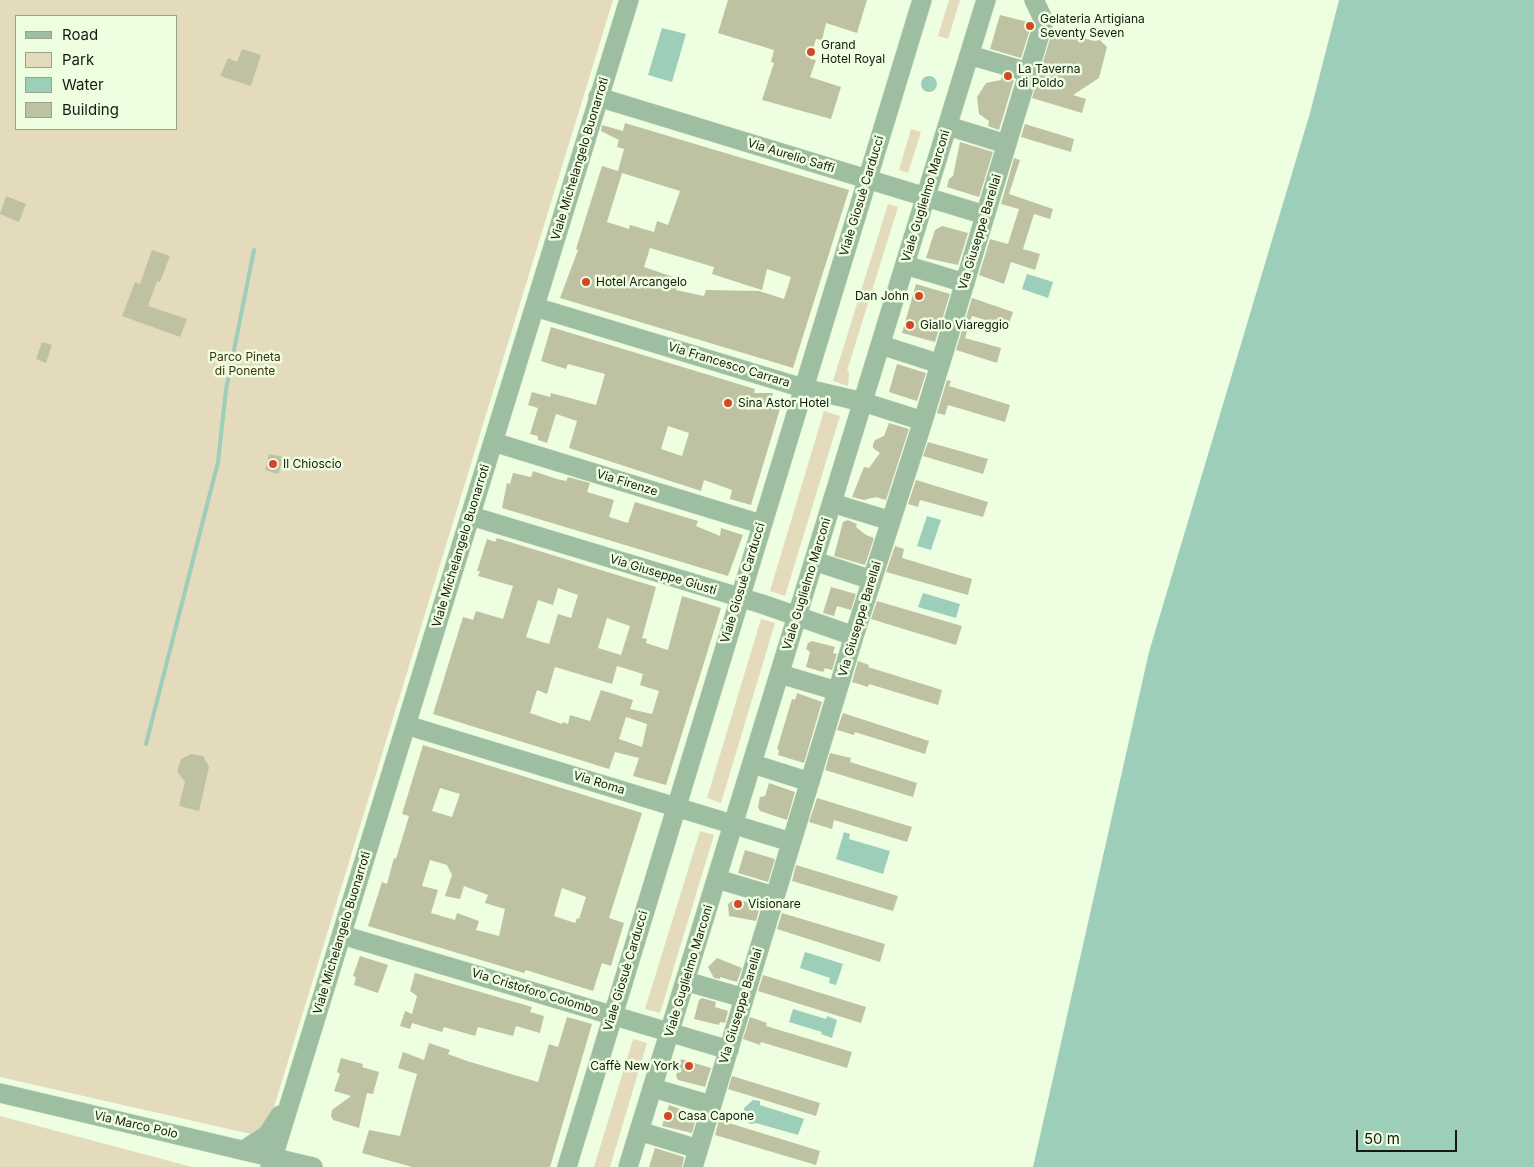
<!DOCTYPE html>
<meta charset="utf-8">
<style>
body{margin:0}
#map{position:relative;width:1534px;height:1167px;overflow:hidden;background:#eefee0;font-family:Inter,sans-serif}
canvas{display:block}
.legend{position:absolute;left:15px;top:15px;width:162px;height:115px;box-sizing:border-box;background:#eefee0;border:1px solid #97a38d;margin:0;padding:6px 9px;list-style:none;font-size:15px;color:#151a10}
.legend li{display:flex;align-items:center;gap:10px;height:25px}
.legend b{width:25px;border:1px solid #97a38d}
.scale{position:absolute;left:1356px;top:1130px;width:101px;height:22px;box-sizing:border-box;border:2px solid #151a10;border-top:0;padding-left:6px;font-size:15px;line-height:18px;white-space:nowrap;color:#151a10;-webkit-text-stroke:4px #eefee0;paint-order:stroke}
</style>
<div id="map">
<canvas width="1534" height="1167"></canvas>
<ul class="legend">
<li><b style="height:6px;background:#9ebea2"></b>Road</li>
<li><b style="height:14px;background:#e4dabc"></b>Park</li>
<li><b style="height:14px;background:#9dceba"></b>Water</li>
<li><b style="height:14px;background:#bfc2a2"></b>Building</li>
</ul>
<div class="scale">50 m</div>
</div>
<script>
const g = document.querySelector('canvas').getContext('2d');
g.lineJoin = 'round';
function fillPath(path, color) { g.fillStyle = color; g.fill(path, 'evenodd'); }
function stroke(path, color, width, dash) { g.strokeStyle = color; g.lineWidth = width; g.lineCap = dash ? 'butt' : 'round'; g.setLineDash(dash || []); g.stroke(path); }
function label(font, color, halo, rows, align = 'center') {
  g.font = font + ' Inter,sans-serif'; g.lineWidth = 5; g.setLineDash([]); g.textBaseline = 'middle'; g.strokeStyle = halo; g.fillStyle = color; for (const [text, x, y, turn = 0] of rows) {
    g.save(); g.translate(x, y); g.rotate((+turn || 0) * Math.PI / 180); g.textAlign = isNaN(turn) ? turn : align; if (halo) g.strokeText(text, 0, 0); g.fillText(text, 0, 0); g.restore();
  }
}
fillPath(new Path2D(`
 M0 0H613L270 1120 255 1135 0 1077ZM16 16H176V129H16Z
 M949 0H960L948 39 938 36Z
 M911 129 921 132 908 173 899 170Z
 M888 204 898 207 847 371 849 372 848 386 833 381Z
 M824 411 840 416 785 596 770 591Z
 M761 619 775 623 721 803 707 798Z
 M700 831 714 835 660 1013 645 1009Z
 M633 1039 647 1043 610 1167H594Z
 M0 1116 192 1167H0Z`), '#e4dabc');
fillPath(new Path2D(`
 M1339 0H1534V1167H1033L1149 652 1310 113Z
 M662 28 686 34 672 82 648 75Z
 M921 84a8 8 0 1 1 16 0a8 8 0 1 1-16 0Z
 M1027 274 1053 282 1048 298 1022 289Z
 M927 516 941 520 931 550 917 546Z
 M923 593 960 604 956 618 918 607Z
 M844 832 850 834 849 839 890 851 883 874 836 859Z
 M805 952 843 964 836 985 829 983 830 978 800 968Z
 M793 1009 826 1019 827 1016 837 1020 832 1038 821 1034 822 1032 789 1022Z
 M753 1100 760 1101V1105L804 1119 798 1135 756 1123 751 1124C743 1121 743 1116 744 1108Z`), '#9dceba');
stroke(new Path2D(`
 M146 744 218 462 226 390 254 250`), '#9dceba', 4);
fillPath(new Path2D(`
 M728 0H867L857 33 826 23 822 40 816 39 810 59 816 60 810 77 841 87 831 119 762 100 774 63 771 62 774 50 718 33Z
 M1000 15 1032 23 1021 58 990 49Z
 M1053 29 1094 41 1100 40 1107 47 1099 78 1073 95 1086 99 1082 113 1032 98Z
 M242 49 261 55 251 86 220 76 228 58 237 62Z
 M1002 76 1014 80 999 130 988 126 989 121 979 114 977 97 986 83 1001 80Z
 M625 123 849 190 793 368 560 298 578 250 576 249 602 166 618 171 624 149 617 147 619 140 601 131 602 125 623 131ZM622 173 680 191 668 225 657 221 654 232 630 225 629 229 607 222ZM650 248 714 267 712 274 762 290 767 269 791 277 784 299 759 291 706 290 704 296 676 290 679 279 644 267Z
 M1025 124 1074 139 1071 152 1021 137Z
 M960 142 993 152 979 197 947 187 949 179 953 176Z
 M1014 158 1020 160 1009 194 1053 209 1050 219 1034 214 1023 249 1040 254 1035 270 1011 262 1004 284 979 275 990 239 1008 244 1019 209 1001 204Z
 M6 196 26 204 19 222 0 214Z
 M942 226 968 233 958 265 926 258 935 230Z
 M152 250 170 256 160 282 157 281 148 306 187 319 180 337 122 316 135 282 140 284Z
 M916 284 950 294 935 342 902 333Z
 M972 298 1013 312 1008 327 972 316 965 338 1001 348 997 363 956 350Z
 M551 327 755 389 754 393H773L772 399H783L751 505 730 499 732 490 704 480 701 491 569 448 577 421 556 414 547 443 538 440V436L530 434 538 408 528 405 532 392 550 397 551 393 596 405 605 374 568 364 566 369 541 361ZM668 426 689 433 682 456 661 449Z
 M42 342 52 345 46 363 36 359Z
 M897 364 926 373 917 401 889 392Z
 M947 380 951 381 949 386 1010 405 1005 422 948 405 945 415 937 413Z
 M889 423 909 429 886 500 876 497 864 500 852 497 864 467 869 468 880 453 873 448V444L875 440 884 436Z
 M928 442 988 459 983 474 923 456Z
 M269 454 294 459 290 469 281 466 278 474 265 470Z
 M533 471 557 479 566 481 568 477 590 483 587 492 614 500 609 517 628 523 635 502 698 521 696 526 720 536 721 528 743 535 728 576 502 508 507 483 510 484 513 473 531 477Z
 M916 480 988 502 983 517 920 500 918 507 908 504Z
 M848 520 857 524 856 527 866 535 874 538 865 565 834 556 843 522Z
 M497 538 656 587 642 638 647 639 646 643 668 650 682 596 721 608 666 785 633 776 639 758 615 752 609 769 433 714 463 617 473 620 476 611 503 619 513 586 478 576 480 571H477L487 539 495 542ZM558 588 578 595 571 618 558 614 549 644 526 637 538 600 553 605ZM607 618 630 626 621 655 598 648ZM617 666 643 674 640 685 659 691 652 714 630 709 633 700 601 690 590 721 570 715 568 724 563 722 562 724 530 713 537 690 547 694 555 667 612 684ZM626 717 647 724 642 747 619 739Z
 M895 546 904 549 902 558 972 579 968 595 886 572Z
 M831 587 856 594 851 610 837 606 834 616 823 613Z
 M877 601 962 626 956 645 871 619Z
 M812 641 835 647 833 653 837 654 832 670 825 668 823 672 806 667 810 652 806 649 808 643Z
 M858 661 869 665 868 667 942 690 938 705 869 684 868 687 852 682Z
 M797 693 822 702 804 763 778 755 779 750 777 749 792 699 795 700Z
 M843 713 929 741 925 754 855 732 854 735 837 730Z
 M423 745 642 813 609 918 624 923 611 966 602 963 593 991 526 970 524 973 368 926 382 882 387 884 394 858 396 859 409 816 402 814ZM440 788 460 794 452 817 432 811ZM430 860 447 865 452 875 445 896 460 899 464 886 488 895 485 903 505 909 499 936 476 930 479 921 457 913 455 920 431 913 438 890 422 886ZM562 888 586 897 579 919 577 918 575 923 554 916Z
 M830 753 851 758 850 762 917 783 913 797 825 770Z
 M191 754 203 756 209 767 199 811 179 806 185 782 177 771 181 759Z
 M769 783 795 792 787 820 760 811 758 807 760 797 765 796Z
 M817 798 912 827 907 842 834 820 832 829 809 822Z
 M745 850 775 859 768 882 738 873Z
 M796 865 898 896 893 911 792 881Z
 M736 898 760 907 756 921 729 916 728 904Z
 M782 913 885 944 880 962 777 929Z
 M360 956 388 965 378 993 354 985 356 977 353 976Z
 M717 958 742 968 737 982 720 977V979L714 978 708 967Z
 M415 973 532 1007 530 1012 544 1016 540 1033 516 1026 513 1036 478 1027 475 1036 444 1027 442 1032 412 1023 410 1029 400 1026 405 1011 412 1014 417 996 410 991Z
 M763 975 866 1007 861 1023 758 991Z
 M702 998 716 1002 715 1007 728 1011 725 1023 720 1022 719 1025 694 1019 699 1000Z
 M567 1017 592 1024 550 1167H412L362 1153 369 1130 400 1136 417 1074 398 1068 403 1052 424 1060 429 1043 450 1050 448 1054 467 1061 538 1082 549 1044 558 1047Z
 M750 1017 767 1023 766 1026 852 1052 847 1068 761 1042 760 1045 743 1039Z
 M341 1058 363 1064 362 1067 379 1072 373 1094 367 1093 359 1128 333 1120 331 1116 332 1110 351 1096 334 1091 340 1074 337 1072Z
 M681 1059 711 1068 705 1087 678 1080 676 1076Z
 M732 1076 820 1103 816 1116 728 1089Z
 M669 1105 697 1115 692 1133 662 1126Z
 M719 1120 820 1151 816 1165 715 1135Z
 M655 1148 684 1157 682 1167H649Z`), '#bfc2a2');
const minor = new Path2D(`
 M969 55 1028 72
 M598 97 985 215
 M948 126 1006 144
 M905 265 965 283
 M535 307 803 388 863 402 923 421
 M881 345 940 364
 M493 442 761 524
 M832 503 891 521
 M471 516 762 604 854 636
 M814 561 872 580
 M780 674 837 691
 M406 725 791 842
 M753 764 810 782
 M717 879 774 896
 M342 935 729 1050
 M685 981 744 998
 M653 1088 711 1105
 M0 1093 313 1167
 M639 1131 698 1149
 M244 1150 267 1135 280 1115
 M270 1167 629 0
 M567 1167 922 0
 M628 1167 986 0
 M693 1167 854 636 923 421 1044 21 1034 0`);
stroke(minor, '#cbdabf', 20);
stroke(minor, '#9ebea2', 19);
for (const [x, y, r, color] of [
 [1030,26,5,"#d24826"],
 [811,52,5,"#d24826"],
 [1008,76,5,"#d24826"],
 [586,282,5,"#d24826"],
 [919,296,5,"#d24826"],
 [910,325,5,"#d24826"],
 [728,403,5,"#d24826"],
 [273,464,5,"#d24826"],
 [738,904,5,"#d24826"],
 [689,1066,5,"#d24826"],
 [668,1116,5,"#d24826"]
]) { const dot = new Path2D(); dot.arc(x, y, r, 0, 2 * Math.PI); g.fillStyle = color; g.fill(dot); stroke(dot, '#eefee0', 2); }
label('12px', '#151a10', '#eefee0', [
 ["Gelateria Artigiana",1040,19],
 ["Seventy Seven",1040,33],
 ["Grand",821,45],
 ["Hotel Royal",821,59],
 ["La Taverna",1018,69],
 ["di Poldo",1018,83],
 ["Hotel Arcangelo",596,282],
 ["Dan John",909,296,"right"],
 ["Giallo Viareggio",920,325],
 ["Sina Astor Hotel",738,403],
 ["Il Chioscio",283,464],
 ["Visionare",748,904],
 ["Caffè New York",679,1066,"right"],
 ["Casa Capone",678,1116]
], 'left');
label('12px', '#151a10', '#eefee0', [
 ["Via Aurelio Saffi",791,156,17],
 ["Viale Michelangelo Buonarroti",580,159,-73],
 ["Viale Giosuè Carducci",862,196,-73],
 ["Viale Guglielmo Marconi",926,196,-73],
 ["Via Giuseppe Barellai",980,232,-73],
 ["Via Francesco Carrara",729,365,17],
 ["Via Firenze",627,483,17],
 ["Viale Michelangelo Buonarroti",461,546,-73],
 ["Via Giuseppe Giusti",663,575,17],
 ["Viale Giosuè Carducci",743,583,-73],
 ["Viale Guglielmo Marconi",807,584,-73],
 ["Via Giuseppe Barellai",860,619,-73],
 ["Via Roma",599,783,17],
 ["Viale Michelangelo Buonarroti",342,933,-73],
 ["Viale Giosuè Carducci",626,971,-73],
 ["Viale Guglielmo Marconi",689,971,-73],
 ["Via Cristoforo Colombo",535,992,17],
 ["Via Giuseppe Barellai",741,1006,-73],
 ["Via Marco Polo",136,1125,13]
]);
label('12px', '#3d3310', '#eefee0', [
 ["Parco Pineta",245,357],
 ["di Ponente",245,371]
]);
</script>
